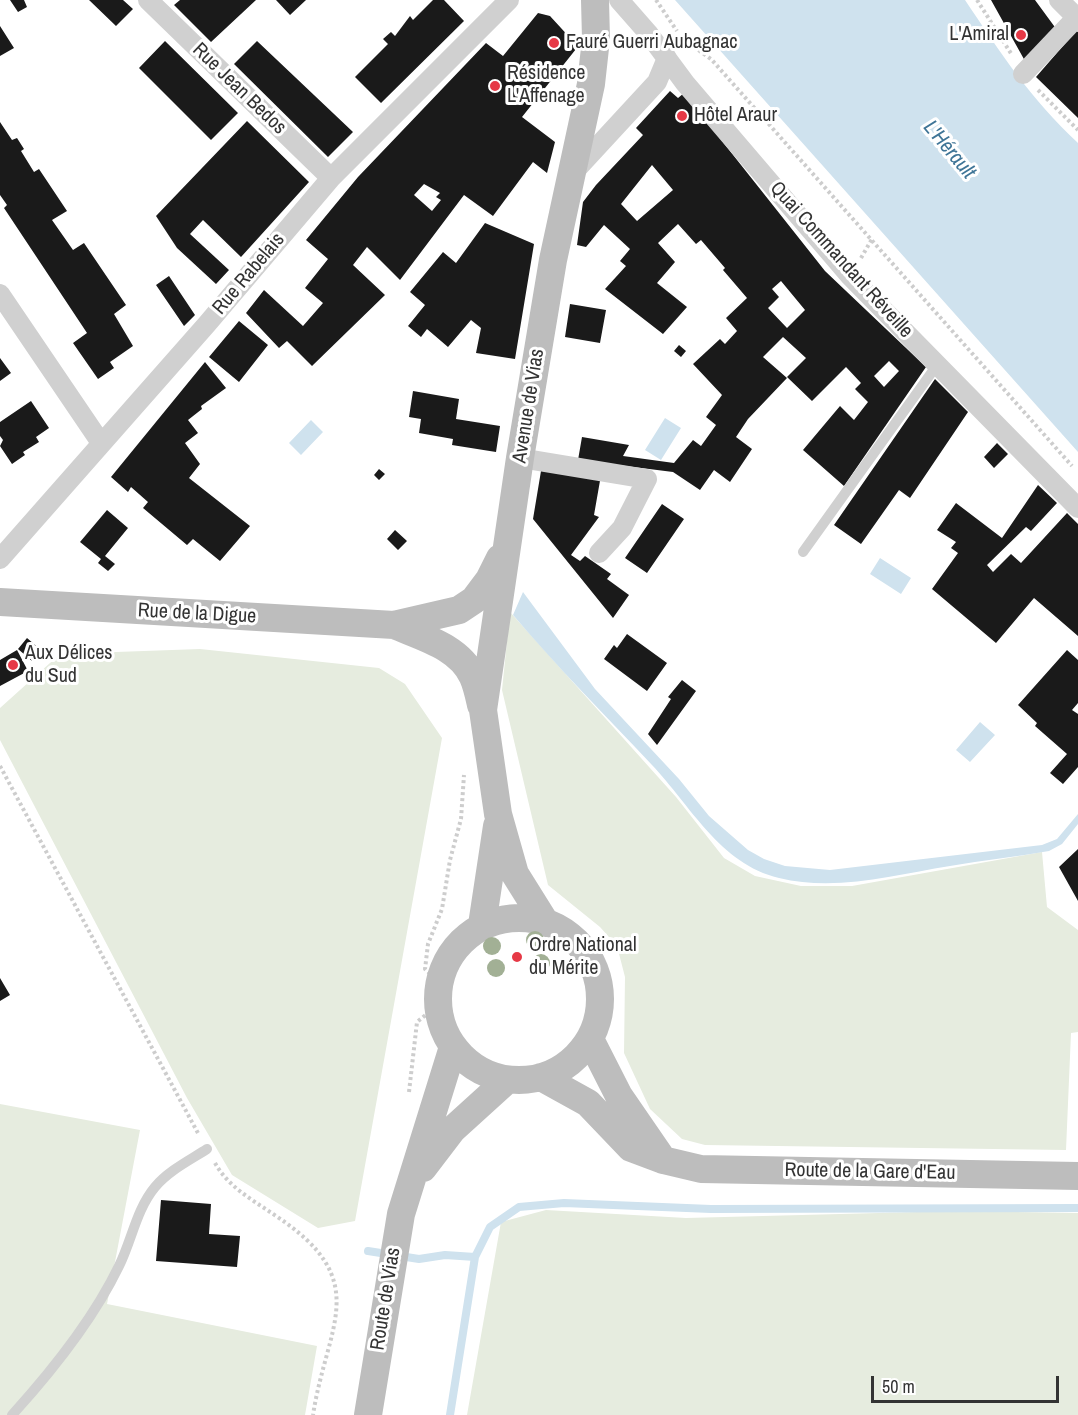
<!DOCTYPE html>
<meta charset="utf-8">
<style>
body{margin:0}
#map{position:relative;width:1078px;height:1415px;overflow:hidden;background:#fff;font-family:"Archivo Narrow",sans-serif}
canvas{display:block}
.scale{position:absolute;left:871px;top:1376px;width:188px;height:27px;box-sizing:border-box;border:3px solid #333;border-top:0;padding-left:8px;font-size:18px;line-height:21px;white-space:nowrap;color:#333;-webkit-text-stroke:4px #fff;paint-order:stroke}
</style>
<div id="map">
<canvas width="1078" height="1415"></canvas>
<div class="scale">50 m</div>
</div>
<script>
const g = document.querySelector('canvas').getContext('2d');
g.lineJoin = 'round';
function fillPath(path, color) { g.fillStyle = color; g.fill(path, 'evenodd'); }
function stroke(path, color, width, dash) { g.strokeStyle = color; g.lineWidth = width; g.lineCap = dash ? 'butt' : 'round'; g.setLineDash(dash || []); g.stroke(path); }
function label(font, color, halo, rows, align = 'center') {
  g.font = font + ' "Archivo Narrow",sans-serif'; g.lineWidth = 6; g.setLineDash([]); g.textBaseline = 'middle'; g.strokeStyle = halo; g.fillStyle = color; for (const [text, x, y, turn = 0] of rows) {
    g.save(); g.translate(x, y); g.rotate((+turn || 0) * Math.PI / 180); g.textAlign = isNaN(turn) ? turn : align; if (halo) g.strokeText(text, 0, 0); g.fillText(text, 0, 0); g.restore();
  }
}
fillPath(new Path2D(`
 M510 612 676 797 724 858 755 876 801 886H852L1042 852 1047 907 1078 930V1032L1071 1033 1066 1150 705 1145 682 1139 650 1109 624 1053 625 977 617 946 600 927 548 885 502 690Z
 M200 649 379 668 405 684 442 738 355 1221 318 1228 232 1175 187 1098 0 740V708L60 654Z
 M0 1104 140 1130 107 1304 317 1346 305 1415H0Z
 M546 1210 686 1218 956 1211 1078 1213V1415H467L501 1222Z`), '#e6ecdf');
fillPath(new Path2D(`
 M675 0H965C1002 55 1029 97 1078 143V452Z
 M665 418 681 428 661 460 645 450Z
 M311 420 323 432 301 455 289 443Z
 M880 558 911 578 901 594 870 574Z
 M523 592 595 689 679 779 709 816 748 850 764 859 785 866 830 870 1042 845 1057 839 1078 814V824L1062 844 1049 851C1017 857 983 860 950 866 894 875 836 892 779 878 720 864 690 805 652 765 605 715 557 667 513 615Z
 M980 722 995 735 970 762 956 750Z`), '#cfe2ee');
stroke(new Path2D(`
 M368 1251 419 1259 445 1255 475 1257
 M450 1415 475 1257 490 1227 519 1207 564 1203 711 1209 1078 1208`), '#cfe2ee', 8);
fillPath(new Path2D(`
 M10 0H24L27 7 18 12Z
 M89 0H123L133 9 116 26Z
 M180 0H256L211 42 174 5Z
 M276 0H306L290 15Z
 M433 0H444L464 21 381 103 355 77 388 44 383 39 391 32 395 36 410 16 413 20Z
 M991 0H1035L1057 30 1025 61Z
 M538 13 550 16 572 40 576 49 522 117 555 142 547 173 533 162 493 216 464 195 400 280 367 247 353 265 385 295 312 366 287 341 279 348 246 313 264 290 303 326 323 303 305 288 328 259 306 240 358 177 486 43 503 56ZM424 184 440 193 436 197 441 200 432 211 414 195Z
 M0 26 14 48 0 56Z
 M1076 31 1078 32V118L1036 77Z
 M165 41 238 113 211 140 139 68Z
 M257 41 353 132 328 157 234 64Z
 M670 91 678 98 684 93 825 271 926 367 844 486 803 450 840 406 854 420 868 402 855 389 861 383 846 367 812 401 787 377 806 358 783 337 763 357 787 378 748 419 736 437 752 449 730 482 714 470 700 490 673 472 578 460 582 437 629 445 623 456 674 463 693 440 701 446 716 425 706 417 722 395 693 364 720 339 725 344 737 331 726 318 747 298 723 270 725 268 701 240 696 244 678 224 658 243 675 262 657 283 687 307 663 334 605 289 626 266 620 261 630 249 604 225 586 247 577 245 583 202 596 185 643 135 636 128ZM652 165 673 190 637 221 621 204ZM781 281 805 310 787 328 768 308 779 297 772 289ZM889 361 899 371 884 387 874 376Z
 M247 121 309 182 241 257 203 220 190 234 229 270 216 284 177 248 156 216Z
 M0 122 12 140 17 138 24 149 21 151 34 172 39 169 67 211 52 220 73 250 84 243 126 305 114 314 133 346 110 362 114 368 98 379 73 343 87 333 4 208 7 205 0 195Z
 M485 223 534 244 515 359 476 353 481 328 471 320 448 347 427 329 421 337 408 326 425 305 410 292 443 252 456 263Z
 M169 276 195 315 184 326 156 285Z
 M570 304 606 310 600 343 565 337Z
 M239 321 268 345 239 382 209 357Z
 M679 345 686 351 681 357 674 351Z
 M0 358 11 373 0 381Z
 M205 362 226 388 201 406 202 409 188 420 198 433 185 443 200 464 189 478 250 526 220 561 193 539 187 545 143 508 148 502 131 487 128 492 111 477Z
 M935 379 968 412 910 498 899 490 861 544 834 525Z
 M413 391 459 399 456 419 500 426 496 452 452 445 453 439 419 433 421 419 409 417Z
 M31 401 49 428 36 437 39 442 23 452 25 455 12 464 0 446 3 440 0 436V422Z
 M997 443 1008 454 994 468 984 457Z
 M542 465 601 475 594 515 599 517 571 555 580 561 585 556 611 574 607 579 629 595 613 618 533 519Z
 M379 469 385 474 379 480 374 475Z
 M1038 485 1057 503 1031 531 1026 527 987 565 993 572 1011 554 1021 563 1067 513 1078 524V636L1034 598 996 643 932 589 958 553 951 548 956 542 937 530 956 503 1002 538Z
 M662 504 684 519 647 573 625 558Z
 M107 510 128 528 105 556 115 564 108 571 98 563 101 559 80 542Z
 M395 530 407 541 398 550 387 539Z
 M627 634 667 663 647 691 604 659 614 645 617 648Z
 M27 638 41 650 32 661 18 649Z
 M17 650 28 671 0 686V660Z
 M1067 650 1078 660V703L1072 710 1078 714V767L1063 784 1050 773 1067 754 1035 726 1037 723 1018 705Z
 M682 680 696 691 657 745 648 734 671 699 668 697Z
 M1078 849V901L1059 867Z
 M0 978 10 995 0 1001Z
 M161 1200 211 1204 209 1234 240 1236 237 1267 156 1261Z`), '#1a1a1a');
stroke(new Path2D(`
 M656 0 677 31
 M977 0 1012 55
 M679 36 711 59 1072 466
 M1038 90 1078 130
 M861 258 872 239
 M0 766 199 1135
 M439 982 425 969 428 944 442 909 450 860 461 819 464 775
 M409 1092 417 1022 438 1005
 M215 1163C229 1188 253 1200 276 1216 374 1281 327 1324 313 1415`), '#cdcdcd', 4, [3, 3]);
stroke(new Path2D(`
 M803 552 937 365
 M12 1415C52 1371 93 1320 119 1266 132 1240 136 1210 155 1187 168 1171 190 1160 207 1149`), '#d0d0d0', 10);
stroke(new Path2D(`
 M148 0 331 178
 M619 0 648 33 685 83 850 276 1078 508
 M1059 0 1078 19
 M1023 74 1078 16
 M573 173 657 82 667 58
 M0 294 101 443
 M520 458 647 479 622 528 599 553
 M0 559 207 324 331 178 509 0`), '#d0d0d0', 20);
stroke(new Path2D(`
 M0 602 394 625 459 610 474 600 489 580 500 558
 M394 625C422 637 460 647 473 677 477 686 479 696 481 705
 M438 999a81 81 0 1 1 162 0a81 81 0 1 1-162 0Z
 M545 922 515 874 498 814 483 710 520 458 553 260 591 84 596 39 595 0
 M482 925 497 826
 M590 1039 619 1096 663 1160
 M541 1077 588 1103 631 1148 663 1160 701 1169 1078 1176
 M423 1168 452 1130 506 1081
 M368 1415 401 1214 453 1047`), '#bdbdbd', 28);
g.fillStyle = '#a2b095';
for (const [x, y] of [
 [535,940],
 [492,946],
 [541,963],
 [496,968]
]) { g.beginPath(); g.arc(x, y, 9, 0, 2 * Math.PI); g.fill(); }
for (const [x, y, r, color] of [
 [1021,35,6,"#e63946"],
 [554,43,6,"#e63946"],
 [495,86,6,"#e63946"],
 [682,116,6,"#e63946"],
 [13,665,6,"#e63946"],
 [517,957,6,"#e63946"]
]) { const dot = new Path2D(); dot.arc(x, y, r, 0, 2 * Math.PI); g.fillStyle = color; g.fill(dot); stroke(dot, '#fff', 2); }
label('20px', '#333', '#fff', [
 ["L'Amiral",1009,35,"right"],
 ["Fauré Guerri Aubagnac",566,43],
 ["Résidence",507,74],
 ["L'Affenage",507,97],
 ["Hôtel Araur",694,116],
 ["Aux Délices",25,654],
 ["du Sud",25,677],
 ["Ordre National",529,946],
 ["du Mérite",529,969]
], 'left');
label('20px', '#333', '#fff', [
 ["Rue Jean Bedos",239,89,44],
 ["Quai Commandant Réveille",841,260,48],
 ["Rue Rabelais",249,274,-50],
 ["Avenue de Vias",529,406,-81],
 ["Rue de la Digue",197,614,3],
 ["Route de la Gare d'Eau",870,1172,1],
 ["Route de Vias",386,1299,-81]
]);
label('italic 21px', '#3f7597', '#fff', [
 ["L'Hérault",949,150,50]
]);
</script>
